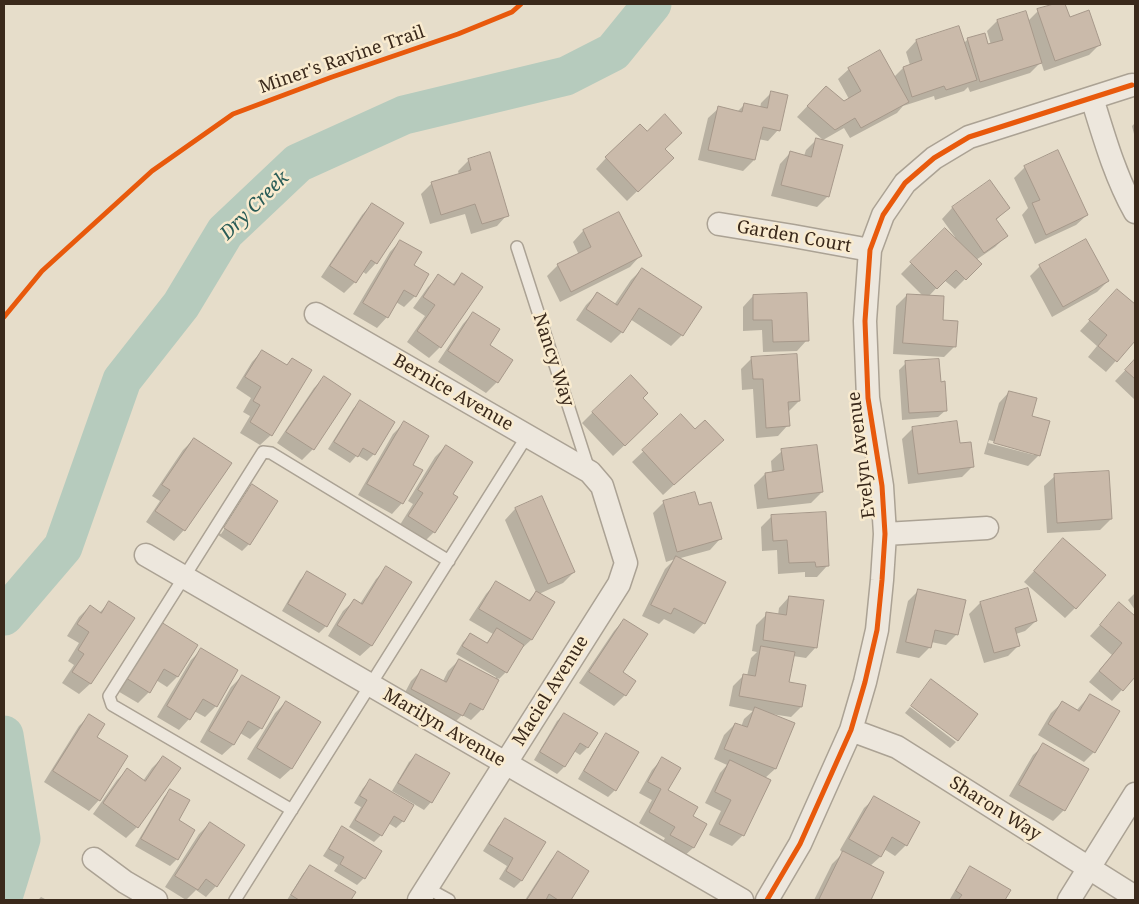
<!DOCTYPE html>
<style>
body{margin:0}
#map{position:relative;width:1139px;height:904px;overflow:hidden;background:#e6ddca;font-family:"Noto Serif",serif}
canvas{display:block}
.frame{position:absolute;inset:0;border:5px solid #3a291b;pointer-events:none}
</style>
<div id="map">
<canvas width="1139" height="904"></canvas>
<div class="frame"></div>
</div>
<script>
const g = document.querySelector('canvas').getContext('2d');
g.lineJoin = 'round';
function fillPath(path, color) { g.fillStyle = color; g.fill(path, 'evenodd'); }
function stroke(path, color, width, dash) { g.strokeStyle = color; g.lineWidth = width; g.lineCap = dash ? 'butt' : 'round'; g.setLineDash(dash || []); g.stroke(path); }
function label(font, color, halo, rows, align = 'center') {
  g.font = font + ' "Noto Serif",serif'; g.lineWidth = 5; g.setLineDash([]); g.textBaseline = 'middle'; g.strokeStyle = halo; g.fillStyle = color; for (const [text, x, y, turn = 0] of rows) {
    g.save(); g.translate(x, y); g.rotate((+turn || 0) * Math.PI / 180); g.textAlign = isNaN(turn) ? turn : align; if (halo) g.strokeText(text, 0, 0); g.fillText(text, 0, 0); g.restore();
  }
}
fillPath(new Path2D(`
 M1057 4H1064L1069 18 1099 45 1089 55 1044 71 1041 62 1030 73 970 92 968 87 964 91 935 100 934 96 903 106 897 113 850 138 844 128 823 140 797 117 815 98 844 102 849 99 838 79 849 69 894 77 903 68 910 65 906 52 916 41 963 44 968 39 988 46 991 45 987 31 997 21H1028L1038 11Z
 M772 92 778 130 768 141 758 139 754 160 743 171 698 160 708 118 719 108 737 112 744 105 760 108 761 103Z
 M1135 123V138L1132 126Z
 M647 132 664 149 661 168 627 201 596 169 606 158Z
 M816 140 828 196 817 207 771 196 780 164 790 153 804 156 806 150Z
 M469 160 507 215 497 226 471 234 465 214 430 224 421 194 432 183 459 175 458 171Z
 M1025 167 1087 215 1076 225 1035 244 1022 215 1028 208 1014 178Z
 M990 182 1008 208 995 221 1006 236 995 247 976 260 980 264 955 289 944 280 928 297 955 346 944 357 893 354 896 306 907 295 923 296 901 274 945 229 954 238 955 237 942 219 952 208Z
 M372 204 376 263 366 274 362 271 355 282 344 293 321 277 362 215Z
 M619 214 640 256 630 267 560 302 547 276 558 265 579 255 573 242 583 231Z
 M400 241 412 265 415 296 404 307 396 302 387 317 377 328 353 314 390 252Z
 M1040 266 1108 281 1097 292 1052 317 1030 276Z
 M642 269 700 307 682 335 671 346 630 319 622 332 611 343 576 320 586 305 597 294 614 305 631 280Z
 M462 274 440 347 429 358 407 342 425 316 413 308 428 287 439 276 452 285Z
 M1117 290 1135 306V339L1106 372 1088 357 1097 346 1080 331Z
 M753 296 807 340 797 351 763 352 762 330 743 331V307Z
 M473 313 488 345 497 382 486 393 438 362 463 324Z
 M262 351 286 366 292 359 271 435 260 445 240 433 250 416 243 412 251 398 236 388 252 362Z
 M752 358 799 401 788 412V425L778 436 756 438 753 389 742 390 741 369Z
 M1135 360V400L1115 381Z
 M906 363 940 383 946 410 938 417 902 420 899 370Z
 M324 378 349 394 313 449 302 460 277 443 314 388Z
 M1009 392 1030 417 1039 455 1028 466 984 454 999 403ZM989 440 1034 453V455L988 443Z
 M641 398 646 425 613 456 582 423 593 412Z
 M360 402 393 423 374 454 367 461 357 455 350 463 328 449 353 409Z
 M681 416 711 450 663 495 632 462Z
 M404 423 411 465 402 503 392 514 358 495 393 434Z
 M913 428 959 444 972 467 962 477 908 484 902 439Z
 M194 439 184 530 174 541 146 522 160 501 152 496 183 450Z
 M446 446 452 495 456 497 434 532 423 543 398 528 413 504 408 501 435 457Z
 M782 451 822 492 811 503 757 509 754 485 765 474 772 473 771 461Z
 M1055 476 1111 519 1100 530 1047 533 1044 486Z
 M252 486 249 544 242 551 218 535 219 533 221 534 249 492H246Z
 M541 498 574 572 563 583 539 594 553 602 531 640 520 650 506 672 499 679 498 678 482 709 471 720 462 715 451 726 401 700 411 681 421 671 443 681 448 671 459 660 495 679 496 677 456 654 463 642 470 635 486 644 493 634 469 620 486 594 496 583 528 601 536 592 505 520 515 509Z
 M664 502 698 507 720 539 710 550 677 559 704 623 694 634 664 619 659 624 642 616 665 569 675 559 666 562 653 513Z
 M772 516 827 566 817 577H805V572L778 574 777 550 762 551 761 527Z
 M1053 550 1075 608 1065 618 1024 582Z
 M387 568 410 583 371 646 360 656 328 636 343 611 354 601 360 604 376 579Z
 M308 573 326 626 319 633 282 611 300 580Z
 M1027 589 1036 621 1025 631 1016 634 1019 645 1008 656 984 663 969 614 980 603Z
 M918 591 957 634 946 645 931 642 930 647 919 658 896 653 908 601Z
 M1135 593V610L1128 600Z
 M789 597 816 647 806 658 793 656 788 683 801 707 791 717 771 714 775 769 765 778 743 835 732 846 709 835 721 811 705 803 720 773 727 765 714 759 724 735 735 724 741 727 744 719 753 711 729 706 733 686 744 675 747 676 751 658 757 652 752 651 756 625 767 614 778 615 779 608Z
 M109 603 133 618 90 684 79 694 62 683 74 665 68 661 79 643 67 636 79 617 90 606 99 613Z
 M1119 604 1135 618V675L1112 701 1089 682 1112 655 1090 636Z
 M624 620 621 672 625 695 614 706 579 683 614 631Z
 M150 634 197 645 177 677 167 687 156 680 149 692 138 703 116 690Z
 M201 650 216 706 205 717 194 711 189 719 179 730 157 717 191 660Z
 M242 676 261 728 250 739 240 733 233 745 222 755 200 742 231 687Z
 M1090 695 1094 752 1084 762 1038 735 1051 713 1062 703 1076 711Z
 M286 702 319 722 291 769 280 779 247 759 275 713Z
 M910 707 956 742 950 748 905 713Z
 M564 714 587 748 580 755 574 751 564 767 557 774 534 760 557 721Z
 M89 716 95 737 99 800 89 811 44 782 79 726Z
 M607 735 615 790 608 797 578 779 600 742Z
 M1044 745 1087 770 1064 810 1053 821 1009 796 1033 755Z
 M416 755 448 774 431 802 424 810 392 791 409 762Z
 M163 757 137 827 126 838 93 814 117 780 127 770 143 781 152 768Z
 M662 759 667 791 691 817 705 825 693 848 682 858 660 846 665 838 639 823 652 800 639 793 652 770Z
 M370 781 403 821 396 828 388 823 381 835 374 842 349 827 361 807 354 803 363 788Z
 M171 790 177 821 193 831 177 859 170 866 135 846 164 797Z
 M875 798 919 823 906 845 895 856 884 849 880 857 870 866 883 872 869 900H814L832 864 843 853 840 850 864 808Z
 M505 820 521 881 514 888 499 879 507 866 483 851 498 827Z
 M210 823 216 886 206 897 196 890 186 900 165 887 199 834Z
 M343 828 364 878 357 885 334 871 338 865 323 856 336 835Z
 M558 853 588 872 569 900H525L551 860Z
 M310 866 354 893 350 900H287L303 874Z
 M971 868 1010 890 1004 900H953L950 899 964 875Z
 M41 897 47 900H38Z`), '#0003');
stroke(new Path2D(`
 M4 616 63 547 122 380 181 305 225 232 298 163 404 115 566 76 613 52 652 4
 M4 735 21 839 4 894`), '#b6cbbd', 39);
const building = new Path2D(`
 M1054 4H1065L1070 17 1089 10 1101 45 1055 61 1037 9Z
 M1026 11 1042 63 980 82 967 38 985 33 988 44 1003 40 997 20Z
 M959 26 977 80 946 90 944 86 912 97 903 67 922 60 916 40Z
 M880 50 909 102 861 128 855 118 835 130 807 106 826 86 844 101 861 91 848 68Z
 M771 91 788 95 780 131 763 127 755 160 708 150 718 106 742 112 744 103 767 108Z
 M665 114 682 133 665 149 674 158 638 192 605 157 640 124 647 131Z
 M816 138 843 145 829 197 781 185 790 151 811 157Z
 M1058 150 1088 215 1046 235 1032 203 1040 200 1024 166Z
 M490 152 509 216 482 224 475 204 441 215 431 182 471 170 468 159Z
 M990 180 1010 208 996 219 1008 236 984 253 952 207Z
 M372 203 404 223 377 264 371 260 356 283 330 266Z
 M619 212 642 256 571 292 557 264 591 247 583 230Z
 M945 228 982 264 966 280 956 270 937 289 910 262Z
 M1086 239 1109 281 1063 307 1039 265Z
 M400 240 422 252 414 265 429 274 416 297 404 290 388 318 363 303Z
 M642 268 702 307 683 336 639 308 623 333 586 309 597 292 617 305Z
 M462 273 483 287 441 348 417 331 435 305 423 297 438 274 454 285Z
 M1117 289 1135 304V341L1117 362 1098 346 1107 335 1089 320Z
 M807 293 809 341 773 342 772 320H753V295Z
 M907 294 944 296 943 320 958 321 956 347 903 343Z
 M473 312 500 329 490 345 513 360 498 383 448 351Z
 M262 350 287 365 292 358 312 370 272 436 250 422 260 405 253 401 261 387 245 377Z
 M797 354 800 401 788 402 790 426 766 428 763 379H753L751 357Z
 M939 359 941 382 945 381 947 411 909 413 905 361Z
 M1135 359V379L1125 370Z
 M631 375 648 393 643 398 658 414 625 446 592 412Z
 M324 376 351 394 314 450 286 432Z
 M1009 391 1037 398 1032 416 1050 421 1040 456 994 443Z
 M360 400 395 422 375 455 363 448 358 457 334 442Z
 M681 414 695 429 705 420 724 440 674 485 642 450Z
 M404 421 429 436 413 465 423 470 403 504 367 484Z
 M957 421 960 443 971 442 974 467 918 474 912 427Z
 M194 438 232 463 185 531 155 511 170 490 162 485Z
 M446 445 473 462 453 494 458 497 435 533 408 516 423 493 418 490Z
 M817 445 823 492 768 499 765 473 784 470 781 449Z
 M1109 471 1112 519 1057 523 1054 474Z
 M252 484 278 501 250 545 224 528Z
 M695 492 699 505 711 502 722 539 677 552 663 501Z
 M542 496 575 572 548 584 515 508Z
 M826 512 829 566 816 567 815 562 789 563 787 540 773 541 771 515Z
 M1063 538 1106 575 1076 609 1034 571Z
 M676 556 726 582 705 624 674 608 671 614 651 605Z
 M386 566 412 582 372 646 337 625 354 599 362 604Z
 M307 571 346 594 327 627 288 604Z
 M496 581 530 601 536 591 555 602 532 640 479 609Z
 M1028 588 1037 621 1015 628 1020 646 994 653 980 602Z
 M918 589 966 600 958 635 935 630 931 648 906 642Z
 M789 596 824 600 817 648 763 640 766 612 786 615Z
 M109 601 135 618 91 684 72 672 84 654 78 650 89 632 77 624 90 605 101 613Z
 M1119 602 1135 616V677L1123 691 1099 671 1122 643 1100 625Z
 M624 619 648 634 623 672 636 681 626 696 589 672Z
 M161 622 198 645 178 677 164 669 150 693 126 678Z
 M497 628 524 645 507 673 462 646 470 633 487 643Z
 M761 646 795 652 789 682 806 685 802 707 739 696 743 674 755 676Z
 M201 648 238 670 217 707 203 699 190 720 167 706Z
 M459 659 499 680 483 710 470 703 463 716 411 689 421 669 446 682Z
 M242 675 280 697 262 729 248 721 234 745 209 731Z
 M931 679 978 714 958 741 911 706Z
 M1090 694 1120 711 1095 753 1048 724 1062 701 1079 711Z
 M286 701 321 722 292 769 257 748Z
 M755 707 795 723 776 769 724 749 735 723 747 727Z
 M564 713 598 733 588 748 580 743 565 767 540 752Z
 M89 714 105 724 97 737 128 756 100 801 53 771Z
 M606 733 639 752 616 791 584 771Z
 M1043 743 1089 769 1065 811 1019 785Z
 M416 754 450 773 432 803 398 783Z
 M163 756 181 768 138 828 103 803 127 768 145 781Z
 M662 757 681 768 668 790 698 807 693 816 707 824 694 848 670 835 675 827 649 812 661 789 648 782Z
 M730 760 771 780 744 836 719 824 731 800 715 792Z
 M370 779 414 805 404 822 394 816 382 836 355 820 367 800 360 796Z
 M170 789 190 800 179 820 195 830 178 860 141 839Z
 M874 796 920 822 907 846 892 837 881 857 849 839Z
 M505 818 546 842 522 881 506 871 513 858 489 844Z
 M210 822 245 845 217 887 206 879 198 890 175 876Z
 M342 826 382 851 365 879 340 864 344 857 329 849Z
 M558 851 589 871 571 900H558L549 894 546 900H527Z
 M843 851 884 872 871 900H819Z
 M310 865 356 892 351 900H299L291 895Z
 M970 866 1011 890 1005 900H958L962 895 956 891Z`);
fillPath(building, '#cabaaa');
stroke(building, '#a6988a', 1);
const lane = new Path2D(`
 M517 247 589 470
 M292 810 112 705 109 696 263 452 271 453 449 561
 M427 888 449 900
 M235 900 527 436`);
const street = new Path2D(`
 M1092 98C1104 137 1115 176 1135 212
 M719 224 793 236 870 250
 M316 314 590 472 602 486 626 563 619 584 419 900
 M885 534 987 528
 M146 555 742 900
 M851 730 897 747 1135 897
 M94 859 125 882 156 900
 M767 900 800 844 851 730 865 682 877 630 882 580 885 534 882 486 868 398 865 321 870 250 883 215 905 183 934 158 969 137 1132 85
 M1069 900 1135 794`);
stroke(lane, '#aba294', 14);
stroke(street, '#aba294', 25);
stroke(lane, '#ede7dd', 11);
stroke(street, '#ede7dd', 22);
stroke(new Path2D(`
 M4 317 42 271 152 171 233 114 332 77 458 34 512 12 521 4
 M767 900 800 844 851 730 865 682 877 630 882 580 885 534 882 486 868 398 865 321 870 250 883 215 905 183 934 158 969 137 1132 85`), '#e8590c', 5);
label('18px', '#3a291b', '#f9ebcf', [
 ["Miner's Ravine Trail",342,60,-19],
 ["Garden Court",794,237,10],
 ["Nancy Way",553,360,72],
 ["Bernice Avenue",453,393,30],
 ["Evelyn Avenue",862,455,-97],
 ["Maciel Avenue",551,691,-58],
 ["Marilyn Avenue",444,728,30],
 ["Sharon Way",995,809,32]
]);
label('italic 19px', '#295c57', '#f9ebcf', [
 ["Dry Creek",255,206,-45]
]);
</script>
